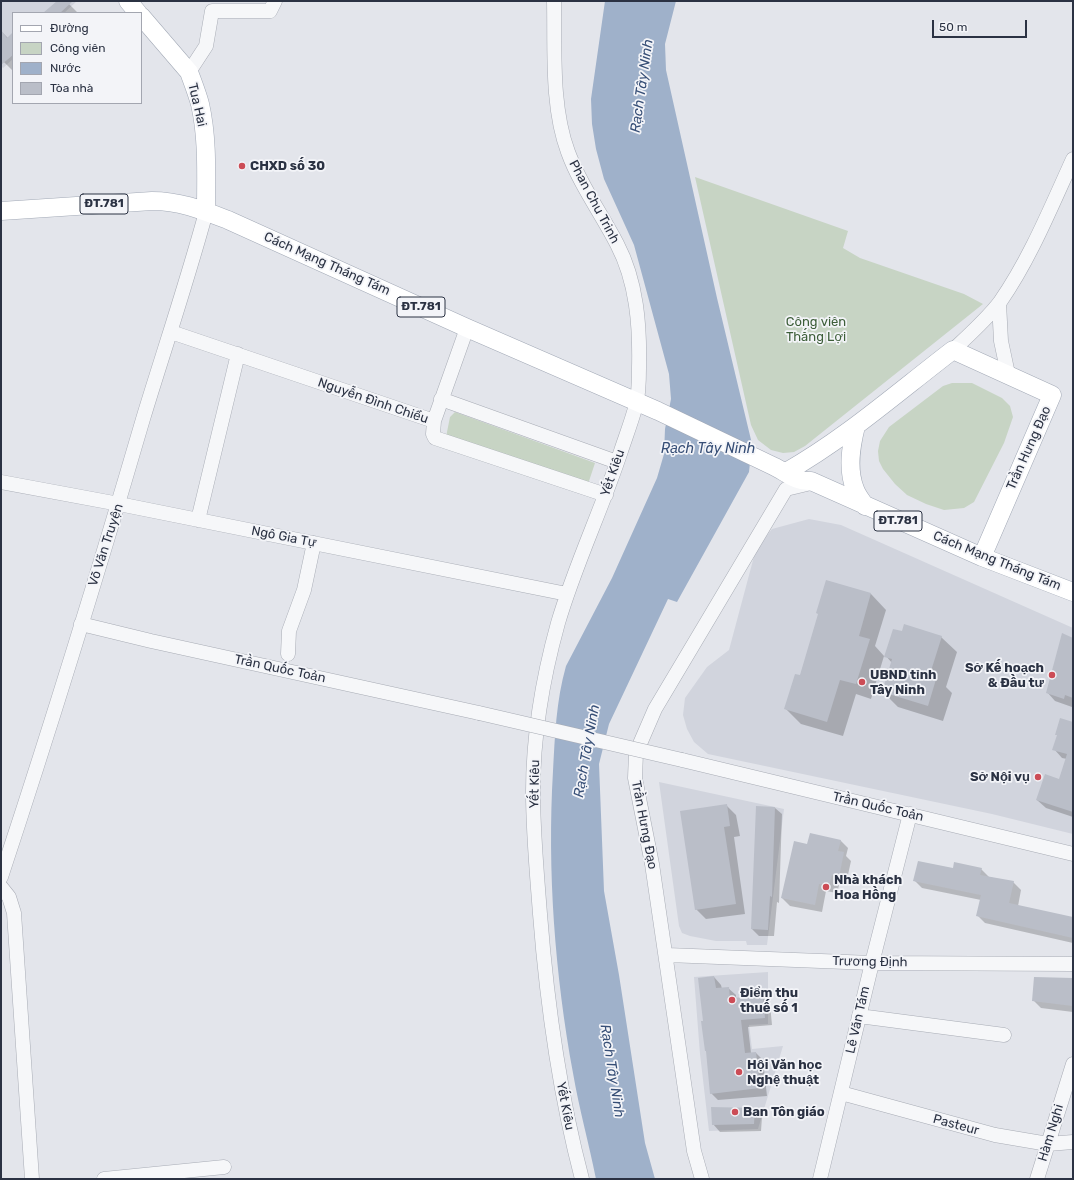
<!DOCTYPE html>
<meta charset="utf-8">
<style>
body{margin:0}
#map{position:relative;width:1074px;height:1180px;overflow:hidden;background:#e3e5eb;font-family:Rubik,sans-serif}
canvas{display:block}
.frame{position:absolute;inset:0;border:2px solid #2b3243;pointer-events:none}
.legend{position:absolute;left:12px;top:12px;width:130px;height:92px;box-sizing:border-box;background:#f3f4f8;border:1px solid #a3a6b0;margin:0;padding:5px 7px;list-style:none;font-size:12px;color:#2b3243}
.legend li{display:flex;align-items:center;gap:8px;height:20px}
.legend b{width:20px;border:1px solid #a3a6b0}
.scale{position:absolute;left:932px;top:20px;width:95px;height:18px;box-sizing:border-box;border:2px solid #2b3243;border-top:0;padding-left:5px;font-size:12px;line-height:14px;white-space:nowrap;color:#2b3243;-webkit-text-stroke:3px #f3f4f8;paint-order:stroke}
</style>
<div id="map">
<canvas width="1074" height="1180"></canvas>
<div class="frame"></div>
<ul class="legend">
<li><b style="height:5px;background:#fff"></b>Đường</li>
<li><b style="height:11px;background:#c7d4c4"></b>Công viên</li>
<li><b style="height:11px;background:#9fb1ca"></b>Nước</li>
<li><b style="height:11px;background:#babec8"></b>Tòa nhà</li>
</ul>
<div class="scale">50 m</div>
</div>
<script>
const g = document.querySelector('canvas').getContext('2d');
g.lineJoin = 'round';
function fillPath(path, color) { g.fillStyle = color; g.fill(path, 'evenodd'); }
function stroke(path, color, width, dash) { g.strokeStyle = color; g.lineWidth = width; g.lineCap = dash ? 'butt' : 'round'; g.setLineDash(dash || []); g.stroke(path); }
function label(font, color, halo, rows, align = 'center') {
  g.font = font + ' Rubik,sans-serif'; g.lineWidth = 3.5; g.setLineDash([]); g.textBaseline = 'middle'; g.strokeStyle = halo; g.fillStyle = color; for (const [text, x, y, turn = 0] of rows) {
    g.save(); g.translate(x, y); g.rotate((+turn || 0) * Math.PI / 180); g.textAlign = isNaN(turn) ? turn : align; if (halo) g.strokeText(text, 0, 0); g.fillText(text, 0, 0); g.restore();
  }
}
fillPath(new Path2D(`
 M1 1H77L64 13H13V59L3 68 1 66Z
 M809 519 841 525 1073 628V834L992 814 708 754 694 742 687 729 683 715 685 698 707 667 729 650 756 549 772 529Z
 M659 782 784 809 767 945H747L746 941H716L690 936 682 933 679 926Z
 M768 972V1024L749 1025 752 1049 783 1046 758 1129 709 1131 700 1054 694 977Z`), '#d1d4dd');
fillPath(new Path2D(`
 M695 177 848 231 843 248 860 258 964 294 983 304 805 446 794 452 783 453 771 450 758 440 751 425Z
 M952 383H972L1002 398 1010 406 1013 417 1004 443 974 502 964 508 944 510 926 504 907 495 895 484 883 469 879 461 878 451 880 441 889 427 943 386Z
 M455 412 595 463 588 484 446 437 450 417Z`), '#c7d4c4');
fillPath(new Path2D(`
 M605 1H676L665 44 666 70 717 298 752 444 749 472 677 602 668 599 609 724 599 764 604 891 619 975 645 1143 655 1179H596C589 1144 579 1108 573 1073 555 974 547 871 553 771 555 736 556 701 566 666L612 578 657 478 664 454 665 429 671 399 669 374 634 245 604 179 596 149 592 124 591 99Z`), '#9fb1ca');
fillPath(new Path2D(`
 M58 1H66L78 13H45Z
 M1 31 8 38 13 34V71L1 59Z
 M827 581 871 594 886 610 875 646 884 656 871 699 856 694 843 736 801 724 786 709 800 677 819 615Z
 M903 632 941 637 957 652 946 687 952 693 943 721 898 707 883 692 892 663 886 656Z
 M1073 639V704L1072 707 1055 701 1047 692Z
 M1073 723V817L1046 808 1037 800 1060 780 1067 759 1062 758 1054 749 1058 736 1056 734Z
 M726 805 736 815 740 836 734 837 745 914 706 919 696 909Z
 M757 807 775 808 782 814 779 903 777 902 774 936H759L752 929Z
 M840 840 848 848 846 856 851 861 846 884 840 882 837 893 826 891 822 912 790 906 782 898Z
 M981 869 989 877 1013 882 1021 890 1018 906 1073 918V943L985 923 977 915 981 900 922 888 914 880 954 870Z
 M714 977 721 985 722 989 728 988 736 995V999L763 997 770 1004 772 1025 748 1027 751 1053H756L763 1060 767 1096 718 1100 711 1093 707 1052 706 1051 704 1022Z
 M1073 979V1012L1041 1008 1033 1000Z
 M754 1109 762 1117 761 1131 720 1132 713 1124Z`), '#0003');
fillPath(new Path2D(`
 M57 1H73L60 13H43Z
 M1 30 7 38 13 32V55L1 65Z
 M826 580 871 593 859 636 870 639 856 684 840 680 827 722 784 709 795 674 800 675 818 614 816 613Z
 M904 624 942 636 930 674 937 676 928 706 882 692 892 659 884 657 893 629 902 631Z
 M1062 633 1073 638V698L1065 695 1064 699 1046 693Z
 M1060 718 1073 722V812L1036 800 1045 774 1059 779 1067 754 1052 750 1057 735H1055Z
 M727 804 730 826 724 827 736 904 695 910 680 811Z
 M756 806 775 807 772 897 770 896 768 930 751 929Z
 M810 833 841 840 838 851 844 852 839 877 832 875 829 886 819 884 815 905 781 898 794 841 807 844Z
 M918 861 953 868 954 862 982 868 980 875 1014 881 1009 903 1073 917V938L976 916 981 895 913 881Z
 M714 976 716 988 729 987 730 998 763 996 765 1018 741 1020 745 1053 756 1052 760 1088 710 1094 706 1051H705L701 1021H703L698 978Z
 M1034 977 1073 978V1006L1032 1001Z
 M711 1107 755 1108 754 1124 712 1125Z`), '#babec8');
const minor = new Path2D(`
 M554 1C555 49 551 107 568 152 580 185 601 213 617 244 637 282 640 326 639 368 639 380 639 393 636 405 632 420 626 436 621 451 602 509 575 565 558 623 543 677 533 736 533 792 533 833 537 874 540 914 547 1004 559 1092 582 1179
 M189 72 206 46 212 11H270L275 1
 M999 303 1001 341 1008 374
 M467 328 434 421 433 434 435 438 606 495
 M171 332 434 421
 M953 350C969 335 986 320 1000 302 1030 259 1051 207 1073 159
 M441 399 617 462
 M1 482 119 504 567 594
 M198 520 238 354
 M81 624 151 641 479 713
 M288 654 289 631 304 590 314 543
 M682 760 1073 854
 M1 877C51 726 98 573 143 419 164 350 187 282 206 212
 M1 887 9 897 14 913 32 1179
 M667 955 872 963 1073 964
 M859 1016 1004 1035
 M841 1093 995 1135 1048 1144 1073 1142
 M104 1179 224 1167
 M702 1179 694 1151 652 864 635 778 636 753 655 709 786 489 811 483
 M820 1179 872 963 910 814
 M1037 1179 1073 1064`);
const major = new Path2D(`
 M128 1 138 13
 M141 16 189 72C193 83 197 93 200 104 208 139 206 176 206 212
 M1 211 152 201C180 201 202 210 228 220L467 328 658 411 773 466C786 472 796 482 811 481L982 557 1073 592
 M856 426C851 446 847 469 855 489 857 495 862 501 865 506
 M786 472C846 438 898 392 953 350L1052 395 982 557`);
stroke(minor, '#a8acb5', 15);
stroke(major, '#a2a9b6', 19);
stroke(minor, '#f6f7f9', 14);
stroke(major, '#fff', 18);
const minorBridge = new Path2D(`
 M479 713 682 760`);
stroke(minorBridge, '#a8acb5', 15, []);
stroke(minorBridge, '#f6f7f9', 14);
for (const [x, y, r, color] of [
 [242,166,4,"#cc4c56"],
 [1052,675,4,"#cc4c56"],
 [862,682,4,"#cc4c56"],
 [1038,777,4,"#cc4c56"],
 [826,887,4,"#cc4c56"],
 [732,1000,4,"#cc4c56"],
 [739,1072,4,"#cc4c56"],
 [735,1112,4,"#cc4c56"]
]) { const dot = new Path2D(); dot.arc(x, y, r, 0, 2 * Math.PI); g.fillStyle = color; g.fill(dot); stroke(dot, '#f3f4f8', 1.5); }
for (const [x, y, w] of [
 [104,204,48],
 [421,307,48],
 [898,521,48]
]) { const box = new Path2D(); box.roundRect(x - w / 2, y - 10, w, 20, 3); g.fillStyle = '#f3f4f8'; g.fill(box); stroke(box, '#2b3243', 1); }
label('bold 12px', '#2b3243', null, [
 ["ĐT.781",104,204],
 ["ĐT.781",421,307],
 ["ĐT.781",898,521]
]);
label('13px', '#2b3243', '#f3f4f8', [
 ["Tua Hai",197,105,77],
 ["Phan Chu Trinh",594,202,62],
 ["Cách Mạng Tháng Tám",327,264,24],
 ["Nguyễn Đình Chiểu",373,401,19],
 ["Trần Hưng Đạo",1029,448,-66],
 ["Yết Kiêu",613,473,-71],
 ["Ngô Gia Tự",284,537,11],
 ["Võ Văn Truyện",106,545,-72],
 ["Cách Mạng Tháng Tám",997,561,22],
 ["Trần Quốc Toản",280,669,12],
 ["Yết Kiêu",535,784,-89],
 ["Trần Quốc Toản",878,807,13],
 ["Trần Hưng Đạo",644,825,79],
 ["Trương Định",870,962,1],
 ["Lê Văn Tám",858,1020,-77],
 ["Yết Kiêu",565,1106,79],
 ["Pasteur",956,1125,15],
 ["Hàm Nghi",1051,1133,-73]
]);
label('bold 13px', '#2b3243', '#f3f4f8', [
 ["CHXD số 30",250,166],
 ["Sở Kế hoạch",1044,668,"right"],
 ["& Đầu tư",1044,683,"right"],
 ["UBND tỉnh",870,675],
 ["Tây Ninh",870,690],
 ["Sở Nội vụ",1030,777,"right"],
 ["Nhà khách",834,880],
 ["Hoa Hồng",834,895],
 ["Điểm thu",740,993],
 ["thuế số 1",740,1008],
 ["Hội Văn học",747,1065],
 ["Nghệ thuật",747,1080],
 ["Ban Tôn giáo",743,1112]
], 'left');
label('13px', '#3d5e39', '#f3f4f8', [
 ["Công viên",816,322],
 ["Thắng Lợi",816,337]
]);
label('italic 14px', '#364e76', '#f3f4f8', [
 ["Rạch Tây Ninh",642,86,-82],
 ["Rạch Tây Ninh",708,449],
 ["Rạch Tây Ninh",587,751,-80],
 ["Rạch Tây Ninh",612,1071,81]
]);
</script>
